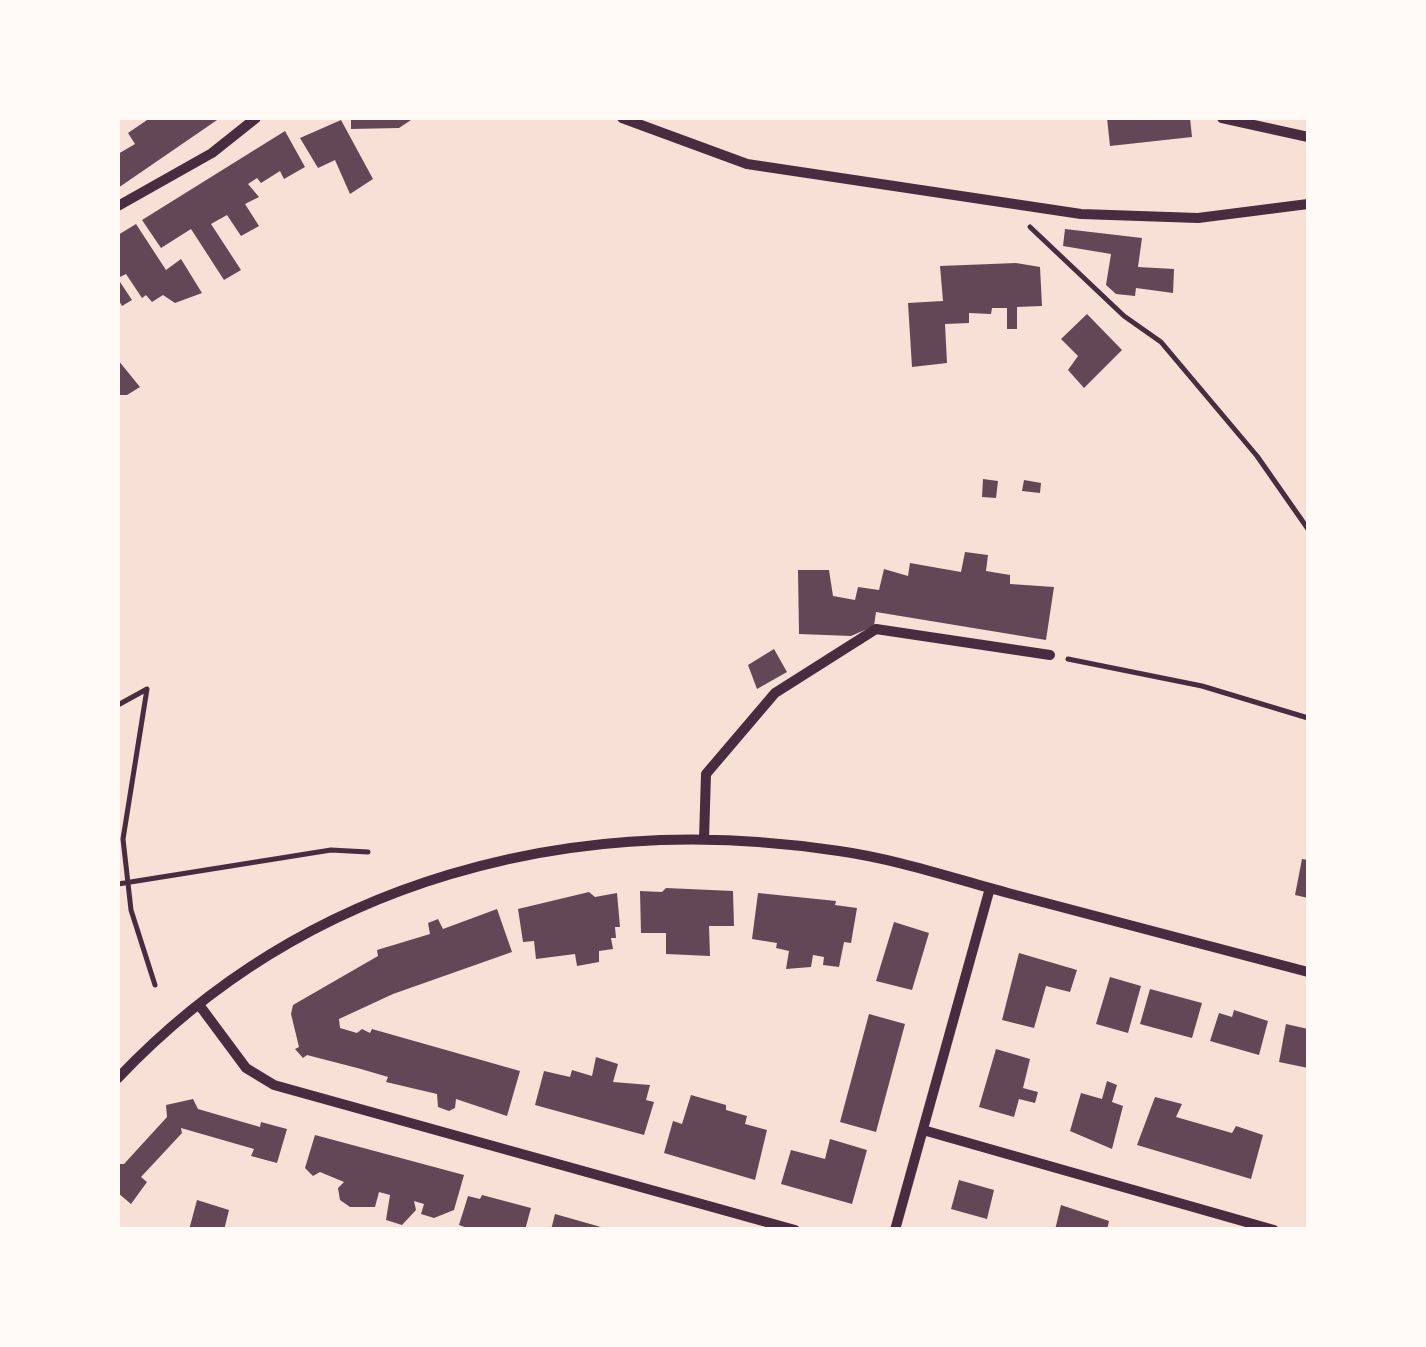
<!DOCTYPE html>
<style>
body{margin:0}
#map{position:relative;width:1426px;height:1347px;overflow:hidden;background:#f7e1d7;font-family:"Titillium Web",sans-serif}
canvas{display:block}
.frame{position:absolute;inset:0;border:120px solid #fffaf5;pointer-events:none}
</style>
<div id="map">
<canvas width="1426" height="1347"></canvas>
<div class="frame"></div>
</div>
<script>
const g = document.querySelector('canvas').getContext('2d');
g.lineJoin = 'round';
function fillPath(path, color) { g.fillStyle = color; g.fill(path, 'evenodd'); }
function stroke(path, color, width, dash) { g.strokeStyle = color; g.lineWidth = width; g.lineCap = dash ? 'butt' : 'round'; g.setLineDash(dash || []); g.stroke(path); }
fillPath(new Path2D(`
 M150 118H220L118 188V154L135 144 128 133Z
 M351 118H411V120L399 128 351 129Z
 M1107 118H1190L1192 137 1110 146Z
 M341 120 373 179 350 194 335 160 318 168 300 138Z
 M285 131 305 167 284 179 280 171 261 183 257 178 248 184 259 197 245 204 259 226 241 236 227 215 211 224 241 270 224 280 191 229 161 248 142 220Z
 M136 224 166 270 181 259 202 293 175 303 163 295 152 302 146 295 142 298 126 274 118 278V235Z
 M1065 229 1142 238 1138 267 1174 269 1173 293 1136 288 1135 296 1116 294 1106 285 1111 254 1063 246Z
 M1016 263 1040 267 1042 306 1017 307V329H1007V308H992L991 314 969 313V323L945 324 947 363 912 367 908 303 943 301 940 266Z
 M118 279 132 300 122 306 118 299Z
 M1087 314 1122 350 1084 388 1068 370 1078 356 1061 339Z
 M118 360 140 387 127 395H118Z
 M983 479 998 481 996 498 982 497Z
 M1024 480 1041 483 1040 493 1022 491Z
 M965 552 988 555 986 571 1010 575V584L1054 587 1046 640 876 612 874 626 851 636 799 634 798 570H829L833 596 855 600 858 587 879 590 884 569 908 576 910 563 961 572Z
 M774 649 787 672 757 689 748 665Z
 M1302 859 1308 860V898L1295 895Z
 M666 888 733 891 734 926H709L710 956 666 954V933H641L640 891 662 892Z
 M589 892 595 897 617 893 620 927H615L616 938H611L613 949 599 951V962L577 966 575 954 536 959 534 941 523 942 518 909Z
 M758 893 836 901 835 905 857 908 851 943 844 942 839 967 823 965 824 957 813 955 811 967 786 969 789 951 776 948 777 943 752 939Z
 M497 909 512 952 393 994 339 1019 340 1028 357 1033 362 1029 370 1033 372 1029 520 1071 507 1116 456 1099 455 1108 449 1111 438 1107 437 1094 386 1082 388 1077 361 1069 307 1055 303 1058 295 1049 299 1047 291 1014 293 1005 378 956 377 950 430 934 428 923 438 919 443 929Z
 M894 922 929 933 912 990 876 981Z
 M1019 953 1077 970 1070 992 1046 986 1034 1028 1002 1020Z
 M1110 977 1141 986 1128 1033 1096 1024Z
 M1150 989 1202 1003 1192 1038 1140 1024Z
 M1234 1010 1268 1021 1259 1055 1210 1041 1219 1013 1232 1017Z
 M869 1014 905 1024 876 1132 840 1122Z
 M1286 1024 1308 1029V1068L1279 1062Z
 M996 1049 1030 1059 1023 1088 1038 1092 1035 1103 1019 1099 1014 1117 979 1107Z
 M596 1057 618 1064 613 1082 650 1085 646 1100 654 1102 644 1135 535 1105 544 1071 570 1077 572 1070 592 1076Z
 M1107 1081 1117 1085 1112 1102 1123 1106 1112 1149 1070 1131 1081 1093 1102 1099Z
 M691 1095 726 1105V1110L747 1116 745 1124 767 1130 755 1180 664 1153 673 1121 682 1124Z
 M1155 1097 1182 1104 1176 1117 1232 1133 1236 1126 1263 1135 1251 1179 1137 1145Z
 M193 1099 198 1109 260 1127 261 1122 287 1129 277 1163 251 1156 254 1149 181 1128 182 1133 141 1177 147 1182 131 1204 118 1193V1164H124L167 1117 166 1105Z
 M315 1135 464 1175 454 1210 434 1218 421 1214 424 1204 414 1201 416 1210 402 1225 386 1220 390 1195 379 1192 375 1207H350L340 1200 338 1188 344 1182 320 1172 313 1176 305 1168Z
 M830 1139 867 1150 852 1204 781 1184 791 1150 825 1159Z
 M959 1180 994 1190 987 1219 951 1209Z
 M482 1195 531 1208 525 1230H473L459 1225 468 1196 480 1199Z
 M197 1200 229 1210 224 1230H189Z
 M1061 1205 1109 1221 1107 1230H1055Z
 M555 1214 608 1229 607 1230H551Z`), '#644757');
stroke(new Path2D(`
 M1030 227 1124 316 1161 342 1257 456 1308 529
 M1068 659 1202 686 1308 718
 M118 705 147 689 123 839 131 910 155 985
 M118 884 331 850 368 852`), '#4a2c40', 5);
stroke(new Path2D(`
 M622 118 747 164 1081 214 1198 218 1308 204
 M1222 118 1308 137
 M118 206 212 153 256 118
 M704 839 706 774 775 693 876 629 1050 655
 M200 1006 246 1068 274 1085 795 1230
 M118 1078C307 879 572 810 839 851 896 859 952 878 1008 893 1108 919 1208 946 1308 972
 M923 1130 1274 1230
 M895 1230 990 888`), '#4a2c40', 10);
</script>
